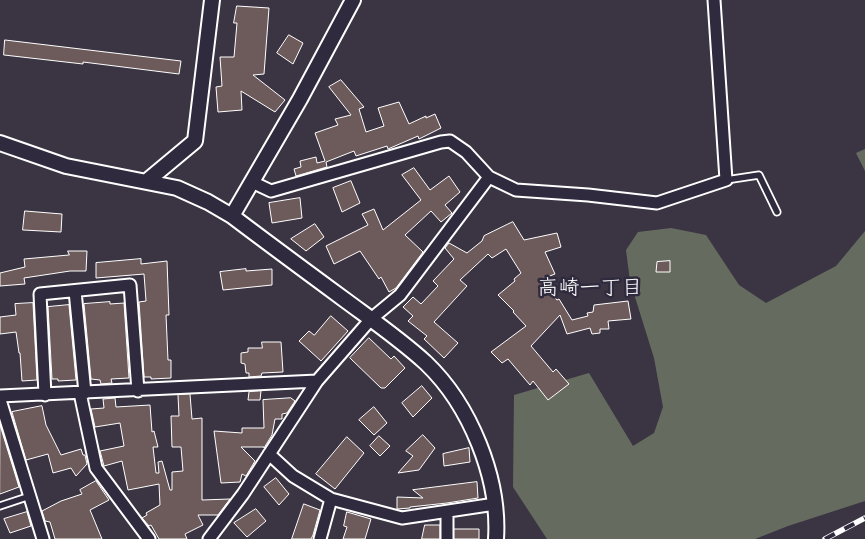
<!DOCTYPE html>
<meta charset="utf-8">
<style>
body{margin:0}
canvas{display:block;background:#3b3443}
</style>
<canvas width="865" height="539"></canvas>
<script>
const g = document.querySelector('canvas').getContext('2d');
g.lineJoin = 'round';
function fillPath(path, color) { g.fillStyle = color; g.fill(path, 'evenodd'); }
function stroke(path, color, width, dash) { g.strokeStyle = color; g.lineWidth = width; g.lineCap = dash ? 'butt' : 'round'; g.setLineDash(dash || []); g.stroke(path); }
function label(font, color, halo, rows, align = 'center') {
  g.font = font + ' Caveat,"Klee One",sans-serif'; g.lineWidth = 5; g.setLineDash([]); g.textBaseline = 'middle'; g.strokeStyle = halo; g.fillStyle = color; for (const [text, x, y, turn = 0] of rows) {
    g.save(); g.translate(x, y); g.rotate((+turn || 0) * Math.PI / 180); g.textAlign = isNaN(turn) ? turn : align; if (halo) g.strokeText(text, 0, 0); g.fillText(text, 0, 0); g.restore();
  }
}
fillPath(new Path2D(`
 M865 149V171L856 153Z
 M671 228 706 235 739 285 766 303 836 266 865 231V501L788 526 755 539H547L513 487 514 395 589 373 633 446 654 433 663 407 654 358 630 281 626 250 638 232Z`), '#656c5f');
const building = new Path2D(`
 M237 6 269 8 264 74 253 75 285 100 275 112 241 91 242 110 218 112 216 87 222 86 220 57H234L237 23H234Z
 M289 35 303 43 293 64 277 53Z
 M5 40 181 61 179 74 83 62V64L4 55Z
 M341 80 364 107 359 109 366 132 384 126 378 108 399 102 409 124 426 116V118L435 114 441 128 419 139 418 136 388 149 387 146 356 156 354 151 326 162 327 167 296 176 294 169 301 167 300 161 316 157 317 163 325 161 315 133 338 125 335 119 351 115 329 87Z
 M414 168 430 190 449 176 460 192 445 205 452 213 441 222 431 211 405 235 423 252 396 288 389 292 381 277 379 279 360 251 334 264 326 246 368 225 362 214 374 209 383 230 421 200 402 175Z
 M351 181 360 203 342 212 333 188Z
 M300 198 302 218 272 223 269 203Z
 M25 211 62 214 61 232 23 230Z
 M513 222 524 240 557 233 561 247 545 252 555 274 539 280 557 300 559 299 572 320 588 316 587 313 593 312 594 305 628 301 631 319 608 321 609 329H600V333L592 334 590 328 567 334 560 315 531 346 553 372 556 369 569 384 548 400 533 381 530 385 508 359 502 363 491 352 526 326 513 312 514 311 498 295 515 281 514 279 521 273 506 249 492 258 488 254 460 280 467 286 434 322 458 343 444 358 424 339 427 336 408 321 413 316 403 307 413 297 421 304 438 286 433 281 454 259 445 248 449 243 467 253 482 241 484 236Z
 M315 224 324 237 306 251 291 239Z
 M68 251H87L86 271H70L24 278 25 284 0 286V273L25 267 24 259 69 255Z
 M141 259V264L167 261 169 315H166L168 360H171V378L151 379V377H144L139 302 146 301 144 274 96 278V263Z
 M670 261V272H656L657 262Z
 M246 269V271L272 269V285L223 290 220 272Z
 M110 302V304L124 303 129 378 111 379 112 383 101 384 100 380 91 379 84 304Z
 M33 303 37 380 22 381 20 353H19L16 332 0 334V317L16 315 15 304Z
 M69 305 76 380 58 381V379H52L48 307Z
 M331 316 348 331 321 361 299 341 309 331 314 335Z
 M369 338 391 359 394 356 405 368 385 388H381L350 358Z
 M262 342H281L283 372 262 373 261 376 249 377V373H246L245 364 241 363V353L248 352V348H262Z
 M422 386 432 398 413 417 402 403Z
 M261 391 260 400H248L249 392Z
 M190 394 192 419 202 418V500L230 499 218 515H198L203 525 185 534 187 539H159L151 525 149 526 142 518 147 515 146 513 160 505 159 484 128 490 122 461 104 466 100 451 124 446 120 423 95 427 91 409 104 408 103 399 115 398 116 407 150 405 152 432 154 431 158 447H153L156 473H159L158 462 162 461 170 490H172V472L183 471 181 447H172L171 416H179L178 395Z
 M291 398 295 401 287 413 282 414V419H275L272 435 264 448V447H241L255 461 246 476 242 474 240 482 221 483 214 431 242 433V428H264L263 400Z
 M42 406 46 425 61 455 81 449 83 455H85L87 464 76 476 71 468 53 473 48 454 26 460 12 412Z
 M374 407 387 423 374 435 359 420Z
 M0 425 19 487 0 494Z
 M423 435 435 448 419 470 398 473 413 456 406 451Z
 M379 436 390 446 380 456 370 446Z
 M347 437 364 453 335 489 316 474Z
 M469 448 470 462 444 466 443 454Z
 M276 478 289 494 279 505 264 487Z
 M96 481 109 500 90 510 102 539H55L50 522 45 521 42 511 61 501 82 494 80 490Z
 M477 482 478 498 447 503 410 507V508L397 509V497L423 498 413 490Z
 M304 504 320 510 313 535 311 539H292Z
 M256 509 266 521 247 537 234 523Z
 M27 512 31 526 10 533 4 519Z
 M347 512 371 519 365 539H343L347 527 344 526Z
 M425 525H440V539H422Z
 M454 529H479V539H454Z`);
fillPath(building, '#6d5a5a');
stroke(building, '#fff', 1);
const service = new Path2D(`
 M726 180 759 175 777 212
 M0 506 30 496`);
const minor = new Path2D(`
 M252 182 271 191 441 142 450 141 466 152 489 177 516 190 588 195 657 203 726 180 714 0
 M75 291 85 393
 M80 393 96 468 149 539
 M45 395 40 294 130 285 138 391
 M0 396 317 381
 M0 400 43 539
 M269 454 293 476 331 499
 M209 539 243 494 317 381 371 319 400 295 489 177
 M320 539 331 499 402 518 495 504
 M447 539V512`);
const tertiary = new Path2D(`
 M0 143 66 166 177 188 208 202 232 216C269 244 307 272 345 300 372 320 401 340 426 363 470 405 500 478 496 539
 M147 181 195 141 212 0
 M232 216 300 99 353 0`);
stroke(service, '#fff', 9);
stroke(minor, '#fff', 15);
stroke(tertiary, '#fff', 18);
stroke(service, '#2f2a3d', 5.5);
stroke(minor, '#2f2a3d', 11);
stroke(tertiary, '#2f2a3d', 14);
const rail = new Path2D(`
 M825 539 865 518`);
stroke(rail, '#fff', 5.5);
stroke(rail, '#2f2a3d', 4, [11]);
label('21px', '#fff', '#2f2a3d', [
 ["高崎一丁目",590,288]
]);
</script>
